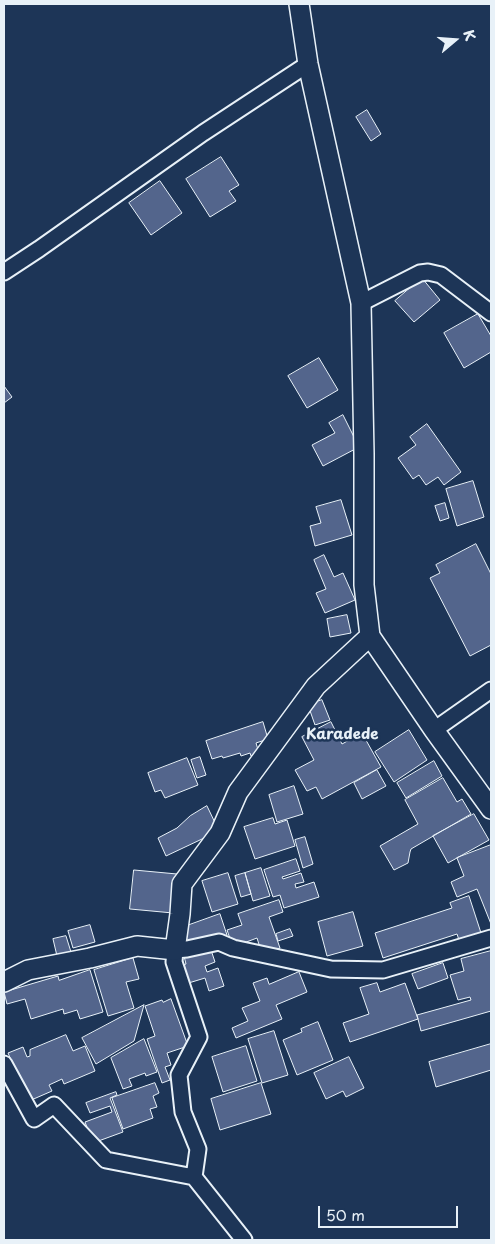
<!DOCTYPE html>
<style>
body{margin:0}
#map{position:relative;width:495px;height:1244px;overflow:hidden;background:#1d3557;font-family:"Playpen Sans",sans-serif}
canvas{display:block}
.frame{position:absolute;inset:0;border:5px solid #e8f1f8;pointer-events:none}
.north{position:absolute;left:430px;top:15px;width:50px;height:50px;-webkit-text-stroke:4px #1d3557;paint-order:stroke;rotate:72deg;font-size:14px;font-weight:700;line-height:20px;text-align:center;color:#e8f1f8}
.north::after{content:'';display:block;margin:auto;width:18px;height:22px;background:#e8f1f8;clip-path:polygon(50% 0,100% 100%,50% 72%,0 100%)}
.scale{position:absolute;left:318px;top:1206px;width:140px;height:22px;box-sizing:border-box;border:2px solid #e8f1f8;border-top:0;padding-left:6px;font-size:15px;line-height:18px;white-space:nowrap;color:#e8f1f8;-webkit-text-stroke:4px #1d3557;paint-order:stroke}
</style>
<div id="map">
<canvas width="495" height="1244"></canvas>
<div class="frame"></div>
<div class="north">K</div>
<div class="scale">50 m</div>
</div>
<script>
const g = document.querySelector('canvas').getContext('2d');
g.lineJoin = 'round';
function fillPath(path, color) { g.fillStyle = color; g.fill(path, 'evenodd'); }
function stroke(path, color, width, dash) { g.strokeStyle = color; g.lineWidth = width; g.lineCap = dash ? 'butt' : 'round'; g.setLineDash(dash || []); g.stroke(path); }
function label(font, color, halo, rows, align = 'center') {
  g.font = font + ' "Playpen Sans",sans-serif'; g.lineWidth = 5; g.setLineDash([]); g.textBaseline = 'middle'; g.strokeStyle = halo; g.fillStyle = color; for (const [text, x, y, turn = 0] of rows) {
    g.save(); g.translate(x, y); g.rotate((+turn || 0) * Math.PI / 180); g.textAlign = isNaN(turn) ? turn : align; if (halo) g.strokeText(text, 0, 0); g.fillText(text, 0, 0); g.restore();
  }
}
const building = new Path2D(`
 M367 110 381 134 371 141 356 117Z
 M221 157 239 185 229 191 236 201 210 217 186 179Z
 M160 181 182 213 151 235 129 203Z
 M422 278 440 300 414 322 395 301Z
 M478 314 491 336V352L464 368 444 333Z
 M319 358 338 390 307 408 288 376Z
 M4 386 12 397 4 403Z
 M343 415 359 447 323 466 312 445 335 433 329 423Z
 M427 424 461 472 444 485 438 477 426 485 419 475 413 479 398 458 416 445 410 437Z
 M473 481 484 517 457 526 446 489Z
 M341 500 352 535 315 546 310 526 321 523 316 507Z
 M445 503 449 518 440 521 435 506Z
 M476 544 491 574V645L470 656 430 578 440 573 436 565Z
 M324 555 334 577 343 573 355 600 325 613 316 593 326 589 314 560Z
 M347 615 351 633 330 637 327 619Z
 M322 700 330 720 315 725 308 705Z
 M263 722 268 739 256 743 259 753 251 756 250 753 241 756 240 753 223 758 222 756 212 759 206 741Z
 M331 722 342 744 362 733 381 767 322 799 316 787 307 791 295 770 314 760 302 737Z
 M409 730 427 760 394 782 375 752Z
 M200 757 206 775 197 778 191 760Z
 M187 758 198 785 165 798 161 790 155 792 148 773Z
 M434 761 442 776 406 798 397 783Z
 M377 770 386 786 362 799 354 783Z
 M443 778 457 802 462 799 471 814 411 849 410 852 408 863 394 870 380 846 418 824 405 800Z
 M294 786 303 814 277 822 269 795Z
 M207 806 219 831 166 856 158 838 177 828 190 816Z
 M474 814 489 840 448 863 433 836Z
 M273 818 275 824 287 820 295 846 255 859 244 827Z
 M305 837 313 864 303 868 295 840Z
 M491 845V924L477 889 457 897 451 882 464 876 457 858Z
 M296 859 300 871 282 877 283 879 301 873 304 882 295 884 296 888 314 882 319 897 284 908 280 895 273 897 264 870Z
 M261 868 270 896 253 901 245 873Z
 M134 870 177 874 173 913 130 909Z
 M228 873 238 904 212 912 202 881Z
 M245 873 251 894 241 897 235 876Z
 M469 896 482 936 460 943 457 934 383 958 375 933 452 908 450 903Z
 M279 900 283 912 269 917 280 948 262 954 257 938 233 947 227 930 242 925 238 914Z
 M353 912 363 946 327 956 318 922Z
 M220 914 227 935 188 949 181 928Z
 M90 925 95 942 73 948 68 931Z
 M290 929 293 936 278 941 276 934Z
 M66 936 71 952 57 956 53 939Z
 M210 947 215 962 205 966 207 972 218 968 224 986 209 991 205 978 182 985 176 967 186 964 184 956Z
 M491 951V1011L421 1031 417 1015 471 1000 470 997 458 1000 450 975 464 971 461 959Z
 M133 958 139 979 126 982 134 1008 108 1016 94 970Z
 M443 963 448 978 418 989 412 974Z
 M90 970 103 1012 80 1019 77 1010 64 1014 63 1009 31 1019 25 999 7 1004 4 992 58 976 59 980Z
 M299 972 307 992 276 1005 282 1019 236 1038 232 1028 248 1021 242 1008 260 1001 253 983 267 978 269 984Z
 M377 983 380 992 405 983 418 1019 350 1042 343 1023 369 1014 360 988Z
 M171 999 188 1046 167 1053 171 1065 165 1067 170 1080 162 1083 147 1039 155 1036 145 1006 162 1000 163 1002Z
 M144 1005 134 1041 96 1064 82 1038Z
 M318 1022 333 1060 297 1075 283 1040 302 1032 301 1029Z
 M274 1031 288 1075 262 1083 248 1039Z
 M66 1035 73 1051 85 1046 95 1071 64 1084 62 1079 49 1085 52 1091 29 1101 8 1053 23 1047 27 1057 30 1056V1050Z
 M144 1039 157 1072 146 1076 145 1073 129 1079 132 1086 123 1089 111 1058Z
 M491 1044V1070L436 1087 429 1062Z
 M246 1046 257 1081 223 1092 212 1057Z
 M349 1057 364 1088 346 1097 343 1091 326 1099 314 1073Z
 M155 1083 159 1093 153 1096 157 1107 150 1109 153 1118 123 1129 112 1098Z
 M261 1083 271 1114 220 1130 211 1099Z
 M116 1092 117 1095 110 1098 123 1132 93 1143 85 1122 112 1112 110 1106 90 1113 86 1103Z`);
fillPath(building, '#53658c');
stroke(building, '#e8f1f8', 1);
const minor = new Path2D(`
 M4 272 39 249 203 133 308 64
 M361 303 420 273 428 272 441 275 491 313
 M434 730 491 690
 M4 1064 34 1119 54 1105 106 1160 194 1177 244 1240
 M194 1177 198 1149 183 1112 179 1075 199 1037 174 962 175 950 187 949 219 942 233 948 331 969 383 970 491 938`);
const tertiary = new Path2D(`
 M299 4 308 64 361 303 364 454V585L370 636 434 730 491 809
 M4 982 28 970 90 958 137 946 175 950 180 914 182 884 220 833 238 792 316 686 370 636`);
stroke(minor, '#e8f1f8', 19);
stroke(tertiary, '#e8f1f8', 22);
stroke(minor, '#1d3557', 15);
stroke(tertiary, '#1d3557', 19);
label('bold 15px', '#e8f1f8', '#1d3557', [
 ["Karadede",342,735]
]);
</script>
